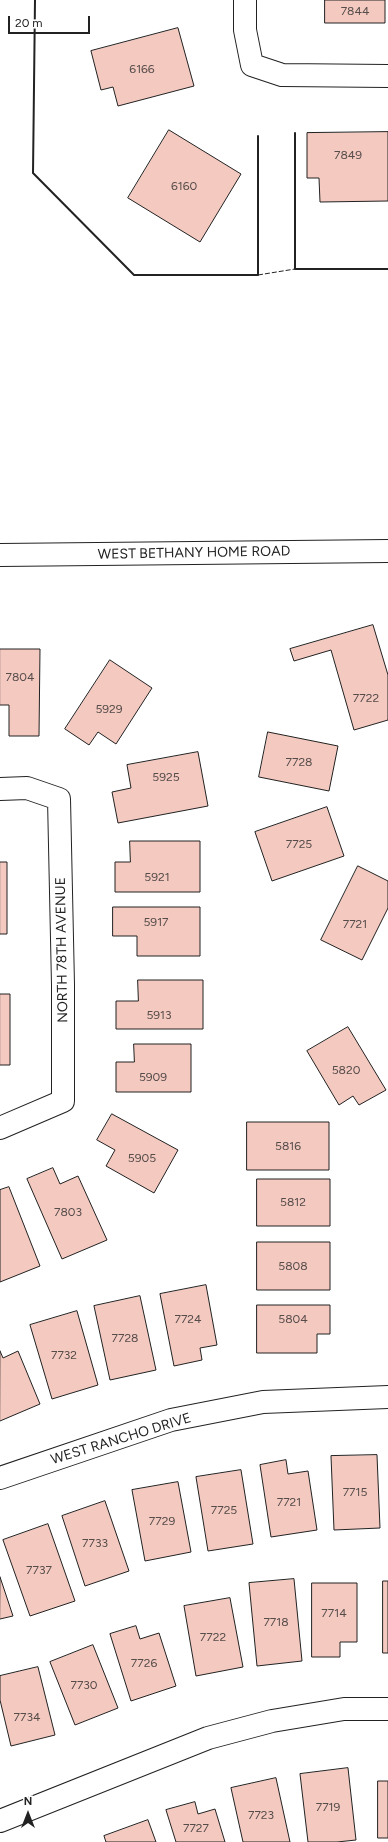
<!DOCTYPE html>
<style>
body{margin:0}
#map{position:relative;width:388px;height:1842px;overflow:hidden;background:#fff;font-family:Figtree,sans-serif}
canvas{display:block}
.north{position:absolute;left:8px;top:1794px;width:40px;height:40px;-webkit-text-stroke:3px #fff;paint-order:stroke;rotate:0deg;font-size:11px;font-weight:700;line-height:16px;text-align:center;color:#222}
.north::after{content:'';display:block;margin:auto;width:14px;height:18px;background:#222;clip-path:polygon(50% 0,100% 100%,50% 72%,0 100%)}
.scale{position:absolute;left:8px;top:16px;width:82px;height:18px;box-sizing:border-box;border:2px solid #222;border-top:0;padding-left:5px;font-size:12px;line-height:14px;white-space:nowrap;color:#222;-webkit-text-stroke:3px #fff;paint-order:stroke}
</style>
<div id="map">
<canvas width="388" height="1842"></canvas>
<div class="north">N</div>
<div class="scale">20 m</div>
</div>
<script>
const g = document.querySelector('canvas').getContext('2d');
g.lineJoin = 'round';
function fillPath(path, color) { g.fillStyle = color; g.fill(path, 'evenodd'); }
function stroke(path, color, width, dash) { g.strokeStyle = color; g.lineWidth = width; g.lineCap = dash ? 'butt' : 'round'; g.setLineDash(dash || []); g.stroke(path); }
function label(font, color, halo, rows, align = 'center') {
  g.font = font + ' Figtree,sans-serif'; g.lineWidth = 3; g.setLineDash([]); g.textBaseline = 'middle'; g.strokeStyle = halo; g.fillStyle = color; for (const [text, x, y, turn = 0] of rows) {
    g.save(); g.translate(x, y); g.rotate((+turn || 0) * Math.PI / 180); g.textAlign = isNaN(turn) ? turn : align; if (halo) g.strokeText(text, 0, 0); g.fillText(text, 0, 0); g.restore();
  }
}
const building = new Path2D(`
 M325 0H385V23H325Z
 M178 28 194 86 118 106 113 87 101 90 91 51Z
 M169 130 241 174 200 242 128 198Z
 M388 132V201L320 202 319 178H307V133Z
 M373 625 388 675V720L354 730 331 650 294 661 290 649Z
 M0 649H40L39 736H9V705H0Z
 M110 660 152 688 116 744 98 732 89 745 65 729Z
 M268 732 338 746 329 791 259 777Z
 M198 752 208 806 118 823 112 792 131 788 127 765Z
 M327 807 344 856 272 881 255 832Z
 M130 841H200V892H115V862H130Z
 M0 862H7V934H0Z
 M358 866 388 881V908L362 960 321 940Z
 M113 907H200V956H137V936H113Z
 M138 980H203V1029H116V1001H138Z
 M0 994H10V1065H0Z
 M348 1027 386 1090 359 1105 353 1096 339 1105 307 1051Z
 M134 1044H191V1092H116V1062H134Z
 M112 1114 178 1150 154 1193 106 1166 115 1150 97 1140Z
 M247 1122H329V1170H247Z
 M53 1168 60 1184 78 1176 107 1240 62 1259 27 1179Z
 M257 1179H330V1226H257Z
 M9 1187 40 1266 0 1282V1190Z
 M257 1242H330V1290H257Z
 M206 1285 217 1345 200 1348 202 1360 174 1366 160 1294Z
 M140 1296 156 1370 110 1380 94 1306Z
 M257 1305H330V1334H317V1353H257Z
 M77 1311 98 1385 52 1399 30 1325Z
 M0 1351 3 1358 18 1351 40 1404 0 1421Z
 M377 1455 380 1528 334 1530 331 1456Z
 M286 1460 288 1474 308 1471 317 1530 271 1537 260 1465Z
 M241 1470 253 1544 208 1551 196 1477Z
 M178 1482 191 1552 145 1561 132 1490Z
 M105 1501 129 1571 85 1586 62 1516Z
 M48 1524 75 1601 30 1616 3 1540Z
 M0 1577 13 1616 0 1619Z
 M294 1579 302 1661 257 1666 249 1583Z
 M383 1581H388V1653H383Z
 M312 1583H357V1642H340V1657H312Z
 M230 1598 243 1667 196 1676 184 1606Z
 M136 1626 140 1639 159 1633 176 1686 131 1701 110 1634Z
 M93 1645 118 1708 75 1725 50 1662Z
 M38 1667 55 1735 11 1746 0 1700V1676Z
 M348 1768 356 1840 337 1842H308L300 1774Z
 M276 1778 290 1842H243L231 1788Z
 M378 1781H388V1838H378Z
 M195 1802 198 1814 215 1809 225 1842H176L166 1810Z
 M148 1820 156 1842H106L104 1836Z`);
fillPath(building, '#f3c9c0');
stroke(building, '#222', 1);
const street = new Path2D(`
 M245 0V30L252 65 282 75 388 76
 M0 789 27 788 59 799 63 985V1101L0 1128
 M0 1478 171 1420 263 1402 388 1397
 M0 1821 208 1738 272 1721 344 1709H388`);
const secondary = new Path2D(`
 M0 555 388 551`);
stroke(street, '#222', 24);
stroke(secondary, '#222', 24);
stroke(street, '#fff', 22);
stroke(secondary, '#fff', 22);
stroke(new Path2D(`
 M258 275 295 269`), '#222', 1, [5, 2]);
stroke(new Path2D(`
 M35 0 33 173 134 275H258V136
 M295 133V269H388`), '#222', 2);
label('12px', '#564c4a', null, [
 ["7844",355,11],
 ["6166",142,69],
 ["7849",348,155],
 ["6160",184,186],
 ["7804",20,677],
 ["7722",366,698],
 ["5929",109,709],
 ["7728",299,762],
 ["5925",166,777],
 ["7725",299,844],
 ["5921",157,877],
 ["5917",156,922],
 ["7721",355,924],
 ["5913",159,1015],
 ["5820",346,1070],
 ["5909",153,1077],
 ["5816",288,1146],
 ["5905",142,1158],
 ["5812",293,1202],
 ["7803",68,1212],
 ["5808",293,1266],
 ["7724",188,1319],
 ["5804",293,1319],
 ["7728",125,1338],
 ["7732",64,1355],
 ["7715",355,1492],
 ["7721",289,1502],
 ["7725",224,1510],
 ["7729",162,1521],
 ["7733",95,1543],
 ["7737",39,1570],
 ["7714",334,1613],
 ["7718",276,1622],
 ["7722",213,1637],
 ["7726",144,1663],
 ["7730",84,1685],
 ["7734",27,1717],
 ["7719",328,1807],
 ["7723",261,1815],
 ["7727",196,1828]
]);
label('14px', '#222', '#fff', [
 ["WEST BETHANY HOME ROAD",194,553,-1],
 ["NORTH 78TH AVENUE",62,950,-91],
 ["WEST RANCHO DRIVE",121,1439,-17]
]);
</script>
